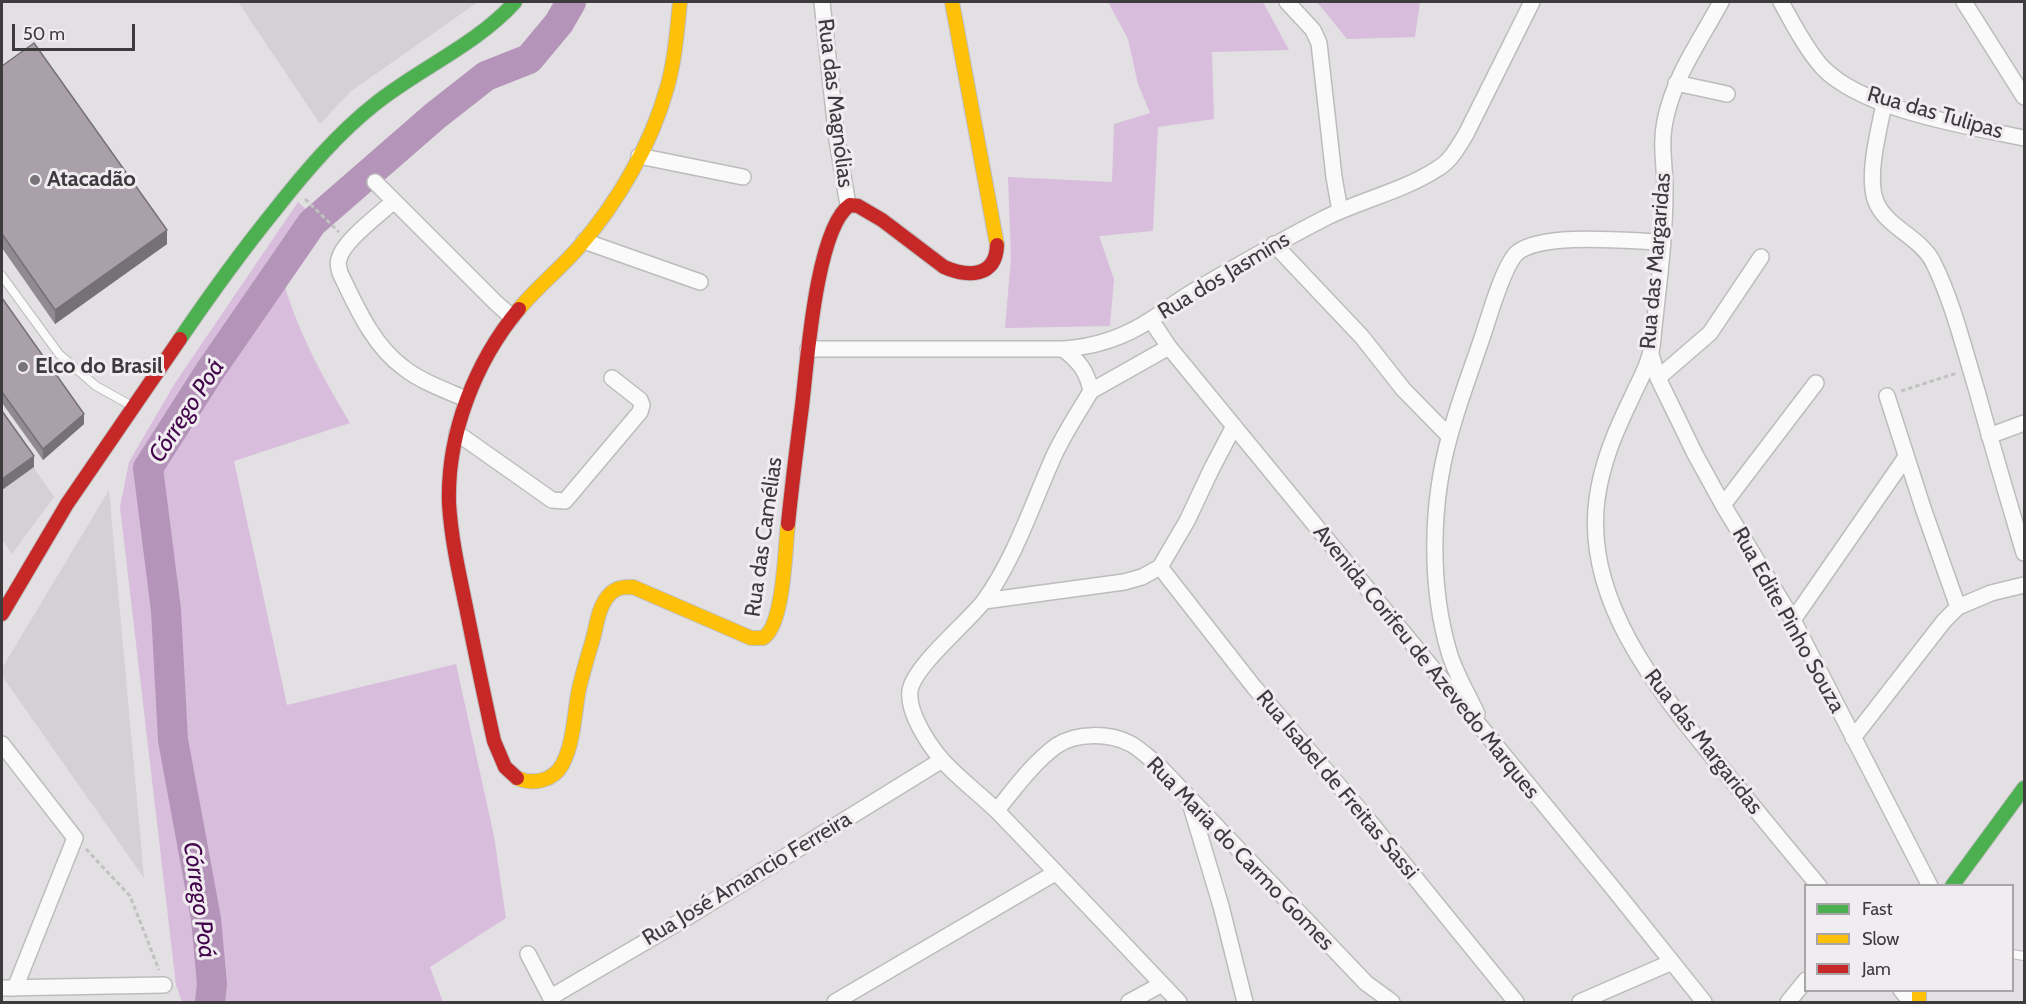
<!DOCTYPE html>
<meta charset="utf-8">
<style>
body{margin:0}
#map{position:relative;width:2026px;height:1004px;overflow:hidden;background:#e2e0e2;font-family:Cabin,sans-serif}
canvas{display:block}
.frame{position:absolute;inset:0;border:3px solid #3d3b3d;pointer-events:none}
.legend{position:absolute;left:1804px;top:884px;width:210px;height:108px;box-sizing:border-box;background:#f0ecf0;border:2px solid #a8a5a8;margin:0;padding:8px 10px;list-style:none;font-size:18px;color:#3d3b3d}
.legend li{display:flex;align-items:center;gap:12px;height:30px}
.legend b{width:30px;border:2px solid #a8a5a8}
.scale{position:absolute;left:12px;top:24px;width:123px;height:27px;box-sizing:border-box;border:3px solid #3d3b3d;border-top:0;padding-left:8px;font-size:18px;line-height:21px;white-space:nowrap;color:#3d3b3d;-webkit-text-stroke:4px #f0ecf0;paint-order:stroke}
</style>
<div id="map">
<canvas width="2026" height="1004"></canvas>
<div class="frame"></div>
<ul class="legend">
<li><b style="height:8px;background:#4caf50"></b>Fast</li>
<li><b style="height:8px;background:#ffc107"></b>Slow</li>
<li><b style="height:8px;background:#c62828"></b>Jam</li>
</ul>
<div class="scale">50 m</div>
</div>
<script>
const g = document.querySelector('canvas').getContext('2d');
g.lineJoin = 'round';
function fillPath(path, color) { g.fillStyle = color; g.fill(path, 'evenodd'); }
function stroke(path, color, width, dash) { g.strokeStyle = color; g.lineWidth = width; g.lineCap = dash ? 'butt' : 'round'; g.setLineDash(dash || []); g.stroke(path); }
function label(font, color, halo, rows, align = 'center') {
  g.font = font + ' Cabin,sans-serif'; g.lineWidth = 6; g.setLineDash([]); g.textBaseline = 'middle'; g.strokeStyle = halo; g.fillStyle = color; for (const [text, x, y, turn = 0] of rows) {
    g.save(); g.translate(x, y); g.rotate((+turn || 0) * Math.PI / 180); g.textAlign = isNaN(turn) ? turn : align; if (halo) g.strokeText(text, 0, 0); g.fillText(text, 0, 0); g.restore();
  }
}
fillPath(new Path2D(`
 M238 2H478L350 92 320 124Z
 M2 421 54 497 12 554 2 539Z
 M109 490 144 878 2 676V668Z`), '#d5d0d6');
fillPath(new Path2D(`
 M1108 2H1263L1289 50 1212 52 1214 119 1158 127 1153 231 1099 236 1114 279 1110 326 1005 328 1011 258 1008 177 1112 182 1114 124 1150 113 1138 84 1128 39Z
 M1317 2H1420L1415 37 1347 39Z
 M298 202 323 224 296 252 281 273C296 329 321 374 350 423L234 461 287 705 456 664 494 836 506 918 430 967 443 1002H182L176 985 120 507 129 462 175 383Z`), '#d8bddc');
stroke(new Path2D(`
 M210 1002 212 984 206 919 173 740 166 610 148 468 210 371 312 223 435 116 486 76 529 59 559 23 571 2`), '#b594ba', 30);
const lane = new Path2D(`
 M2 276 59 354 96 386 132 406
 M2012 954 2024 956`);
const street = new Path2D(`
 M822 2 837 140 848 205
 M1287 2 1313 30 1319 43 1334 177 1340 211
 M1721 2C1700 41 1674 76 1665 121 1660 144 1665 166 1665 190 1665 235 1659 282 1654 327 1653 335 1653 344 1651 351 1648 367 1638 383 1632 397 1616 430 1602 462 1597 499 1583 604 1663 696 1725 772 1756 810 1787 848 1819 886
 M1781 2C1792 22 1807 51 1823 68 1864 110 1967 126 2024 138
 M1964 2 2024 97
 M1676 83 1727 94
 M1884 104C1879 130 1867 173 1875 199 1884 227 1920 236 1933 262 1953 302 1964 349 1977 391 1992 446 2008 499 2024 553
 M639 156 743 177
 M375 182 496 303 512 317
 M394 201C380 214 343 241 339 259 337 264 339 268 340 273 356 306 373 346 404 368 422 382 445 390 466 399
 M584 241 700 282
 M1274 244 1362 337 1403 389 1449 436
 M1151 320 1169 347 1612 887 1704 1002
 M808 349H1063C1095 347 1125 337 1152 319 1166 310 1179 300 1194 291 1237 266 1280 241 1325 218 1361 200 1403 191 1437 169 1451 161 1458 147 1466 134L1532 2
 M1063 349C1079 361 1087 371 1091 391 1078 413 1063 435 1053 458 1032 505 1014 560 984 601 967 623 913 667 910 691 907 712 929 745 942 760 959 779 980 794 998 812 1059 875 1119 939 1179 1002
 M1651 354 1658 378 1695 454 1723 505 1793 620 1930 886
 M1658 378 1710 333 1761 257
 M1091 391 1169 347
 M1887 396 1924 511 1958 607
 M457 433 552 500 565 501 640 412 642 405 640 400 612 378
 M1989 436 2024 423
 M1723 505 1816 383
 M1160 567 1254 687 1365 816 1516 1002
 M984 601 1124 582 1142 577 1160 567 1187 521 1211 470 1234 426
 M1793 620 1906 457
 M1477 714C1468 694 1455 673 1449 652 1429 584 1431 502 1450 435 1459 401 1472 368 1483 335 1489 317 1504 263 1518 252 1545 232 1628 241 1662 242
 M1853 738 1944 621 1958 607 1991 593 2024 585
 M2 744 75 838 15 988
 M1190 803 1221 906 1245 1002
 M997 810C1015 788 1033 763 1056 746 1077 732 1110 733 1131 744 1140 749 1149 758 1157 764L1366 983 1392 1002
 M528 954 553 1002
 M2 988 164 985
 M1901 990 1911 1002
 M551 997 681 921 942 760
 M835 1002 1055 873
 M1129 1002 1162 984
 M1580 1002 1672 962
 M1788 1002 1806 980`);
const fast = new Path2D(`
 M180 339C210 295 241 252 275 210 305 172 337 134 375 104 420 68 476 45 515 2
 M1952 886 2024 788`);
const slow = new Path2D(`
 M952 2 997 245
 M519 309C537 287 560 269 579 247 618 202 651 145 667 88 675 60 677 31 680 2
 M517 778C533 785 553 781 562 765 574 743 574 714 579 689 583 671 589 653 594 635 597 621 600 603 611 593 617 587 625 587 633 587L751 638H763C784 626 785 548 788 524
 M1919 990V1002`);
const jam = new Path2D(`
 M788 524C792 484 797 445 802 406 807 364 816 228 850 205L858 206 882 220 944 267C967 277 996 278 997 245
 M2 614 67 504 180 339
 M517 778 505 767 494 741C484 696 475 652 466 607 459 573 451 538 449 503 447 434 475 362 519 309`);
stroke(lane, '#bdbcbd', 10);
stroke(street, '#bdbcbd', 18);
stroke(fast, '#bdbcbd', 16);
stroke(slow, '#bdbcbd', 16);
stroke(jam, '#bdbcbd', 16);
stroke(new Path2D(`
 M305 199 339 232
 M1901 391 1957 373
 M86 849 130 896 159 970`), '#c1c1c1', 3, [4.5, 3]);
stroke(lane, '#fbfafb', 8);
stroke(street, '#fbfafb', 15);
stroke(fast, '#4caf50', 14);
stroke(slow, '#ffc107', 14);
stroke(jam, '#c62828', 14);
fillPath(new Path2D(`
 M2 66 167 244 55 324 2 248Z
 M2 298 84 424 43 460 2 403Z`), '#918a92');
fillPath(new Path2D(`
 M167 230V244L55 324V310Z
 M84 414V424L43 460V449Z
 M34 456V467L2 490V479Z`), '#767077');
const building = new Path2D(`
 M34 43 167 230 55 310 2 234V66Z
 M2 298 84 414 43 449 2 392Z
 M2 411 34 456 2 479Z`);
fillPath(building, '#a9a0aa');
stroke(building, '#767077', 1.5);
for (const [x, y, r, color] of [
 [35,180,6,"#777577"],
 [23,367,6,"#777577"]
]) { const dot = new Path2D(); dot.arc(x, y, r, 0, 2 * Math.PI); g.fillStyle = color; g.fill(dot); stroke(dot, '#f0ecf0', 2); }
label('22px', '#3d3b3d', '#f0ecf0', [
 ["Rua das Magnólias",835,103,83],
 ["Rua das Tulipas",1935,113,16],
 ["Rua das Margaridas",1656,261,-85],
 ["Rua dos Jasmins",1224,276,-31],
 ["Rua das Camélias",764,537,-82],
 ["Rua Edite Pinho Souza",1788,620,61],
 ["Avenida Corifeu de Azevedo Marques",1426,662,51],
 ["Rua das Margaridas",1703,742,52],
 ["Rua Isabel de Freitas Sassi",1337,785,50],
 ["Rua Maria do Carmo Gomes",1240,854,46],
 ["Rua José Amancio Ferreira",747,879,-31]
]);
label('bold 22px', '#3d3b3d', '#f0ecf0', [
 ["Atacadão",47,180],
 ["Elco do Brasil",35,367]
], 'left');
label('italic 24px', '#43064c', '#f0ecf0', [
 ["Córrego Poá",187,411,-57],
 ["Córrego Poá",199,900,82]
]);
</script>
